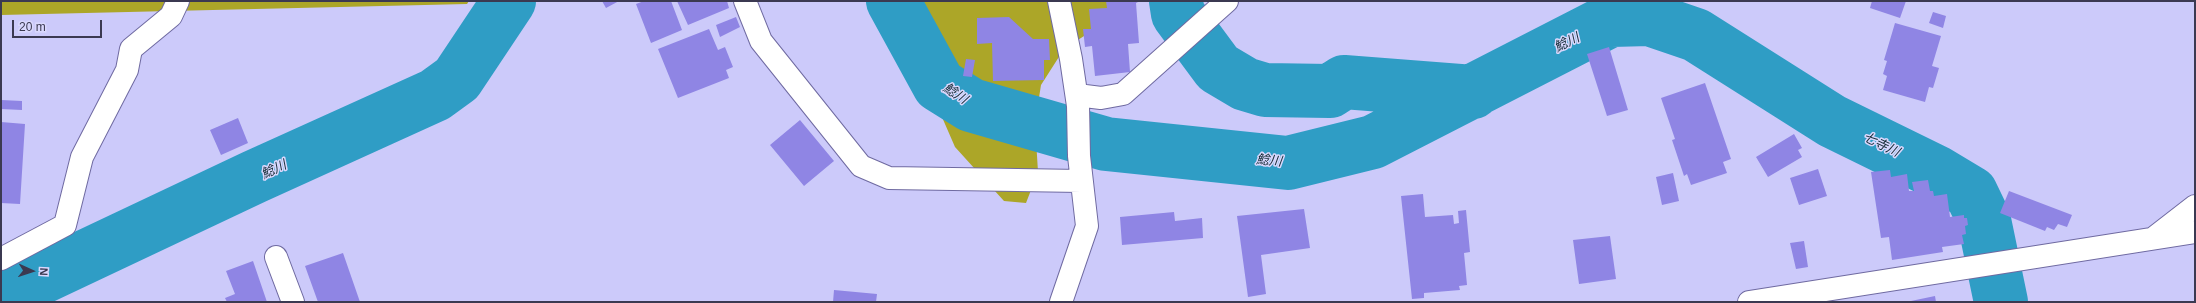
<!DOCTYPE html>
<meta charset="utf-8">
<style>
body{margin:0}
#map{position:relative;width:2196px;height:303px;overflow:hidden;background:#cccafa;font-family:Arial,sans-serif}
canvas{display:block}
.frame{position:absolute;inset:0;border:2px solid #3b3951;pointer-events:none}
.north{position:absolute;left:12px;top:251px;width:40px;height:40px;-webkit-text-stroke:3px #dad8fd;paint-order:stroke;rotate:93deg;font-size:11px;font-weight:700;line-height:16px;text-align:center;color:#3b3951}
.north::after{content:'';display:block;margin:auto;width:14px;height:18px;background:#3b3951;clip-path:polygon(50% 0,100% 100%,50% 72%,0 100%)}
.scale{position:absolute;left:12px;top:20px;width:90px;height:18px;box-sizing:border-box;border:2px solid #3b3951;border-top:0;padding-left:5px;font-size:12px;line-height:14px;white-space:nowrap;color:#3b3951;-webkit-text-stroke:3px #dad8fd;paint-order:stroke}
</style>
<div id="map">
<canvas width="2196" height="303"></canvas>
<div class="frame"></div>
<div class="north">N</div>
<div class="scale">20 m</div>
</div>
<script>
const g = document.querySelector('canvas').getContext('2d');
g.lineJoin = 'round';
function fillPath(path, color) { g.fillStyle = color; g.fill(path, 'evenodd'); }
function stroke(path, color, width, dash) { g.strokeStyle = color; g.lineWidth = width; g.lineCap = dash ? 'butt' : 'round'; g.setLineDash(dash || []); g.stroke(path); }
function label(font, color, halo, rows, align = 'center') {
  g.font = font + ' Arial,"Noto Sans JP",sans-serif'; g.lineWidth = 3; g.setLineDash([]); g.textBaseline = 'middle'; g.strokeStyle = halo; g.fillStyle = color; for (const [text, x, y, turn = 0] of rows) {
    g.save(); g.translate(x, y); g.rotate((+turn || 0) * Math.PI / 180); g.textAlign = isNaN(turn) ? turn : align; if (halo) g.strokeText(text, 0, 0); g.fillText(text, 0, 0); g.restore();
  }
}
fillPath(new Path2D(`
 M1 1H469L467 4 1 15Z
 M903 1H1138L1064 49 1041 85 1035 123 1038 172 1026 203 1004 201 955 147 905 32Z`), '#aca628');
fillPath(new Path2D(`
 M1983 195C2003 228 1997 268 2014 302H1993L1981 243 1976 209Z`), '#2f9dc5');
stroke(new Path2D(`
 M893 1 939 85 971 105 1106 144 1288 163 1373 142 1611 20 1649 19 1696 35 1832 121 1936 172 1971 193 1984 220 2001 302
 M1176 1 1178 14 1218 68 1245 84 1265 90 1330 91 1344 82 1473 92
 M1 293 34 281 254 177 435 95 457 79 509 1`), '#2f9dc5', 54);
fillPath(new Path2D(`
 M602 1H619L606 8Z
 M644 1H671L682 30 651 43 636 4Z
 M677 1H727L729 8 688 25Z
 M1106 1H1140L1136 3 1139 43 1128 44 1130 72 1095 76 1092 46 1085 47 1083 29H1091L1089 9 1107 8Z
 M1872 1H1906L1900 18 1870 8Z
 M1933 12 1946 16 1943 28 1929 23Z
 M736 17 740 27 720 37 716 25Z
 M1009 17 1033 39H1049L1050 60H1044V80L993 81 992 43 977 44V18Z
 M1895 23 1941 36 1932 66 1939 68 1933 88 1929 87 1925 102 1883 90 1887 76 1883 74 1887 61 1884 60Z
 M709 29 718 50 725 47 733 67 726 70 729 78 678 98 658 49Z
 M1609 47 1628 110 1607 116 1587 54Z
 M966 59 975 60 972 77 963 76Z
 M1705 83 1731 159 1723 162 1727 173 1691 185 1687 174 1684 176 1672 140 1675 139 1661 98Z
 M1 100 22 101V110L1 109Z
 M238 118 248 143 221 155 210 130Z
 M800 120 834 161 804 186 770 145Z
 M1 122 25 124 20 204 1 203Z
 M1794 134 1802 148 1798 150 1802 157 1768 177 1756 157Z
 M1818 169 1827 196 1799 205 1790 178Z
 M1890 170 1891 177 1907 174 1909 191H1914L1912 182 1928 180 1930 191H1933L1934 196 1947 194 1950 217 1964 215V218H1967L1968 225 1965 226 1966 234 1962 235 1964 244 1942 247 1943 252 1892 260 1889 237 1881 238 1871 172Z
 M1673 173 1679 201 1662 205 1656 177Z
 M2009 191 2072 215 2067 227 2058 224 2054 230 2047 227 2045 231 2000 213Z
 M1423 194 1425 217 1453 215 1454 224 1459 223 1458 211 1466 210 1470 252 1464 253 1467 285 1459 286 1460 290 1424 293V298L1412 299 1401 196Z
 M1304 209 1310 248 1261 255 1266 294 1248 297 1237 216Z
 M1174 212 1175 221 1202 218 1203 238 1122 245 1120 217Z
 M1610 236 1616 279 1579 284 1573 240Z
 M1804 241 1808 267 1796 269 1790 243Z
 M343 253 360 302H318L305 266Z
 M253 261 267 302H227L225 298 235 294 226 271Z
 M834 290 877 294 876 302H833Z
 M1935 296 1936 302H1911V301Z`), '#8f85e4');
const minor = new Path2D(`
 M745 1 761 41 861 166 889 178 1081 181
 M1059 1 1071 59 1078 106 1079 156 1087 226 1061 302
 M1077 95 1101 98 1123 94 1227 1
 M2155 237 2195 206
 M276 257 293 302
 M1 259 65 225 82 157 127 70 131 49 171 16 178 1
 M1749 302 2195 232`);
stroke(minor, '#6f6aa1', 24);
stroke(minor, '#fff', 22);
label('italic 13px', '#162d37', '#dad8fd', [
 ["鯰川",1567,43,-27],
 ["鯰川",955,94,33],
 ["七寺川",1881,145,26],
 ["鯰川",1269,161,6],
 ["鯰川",274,170,-25]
]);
</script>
